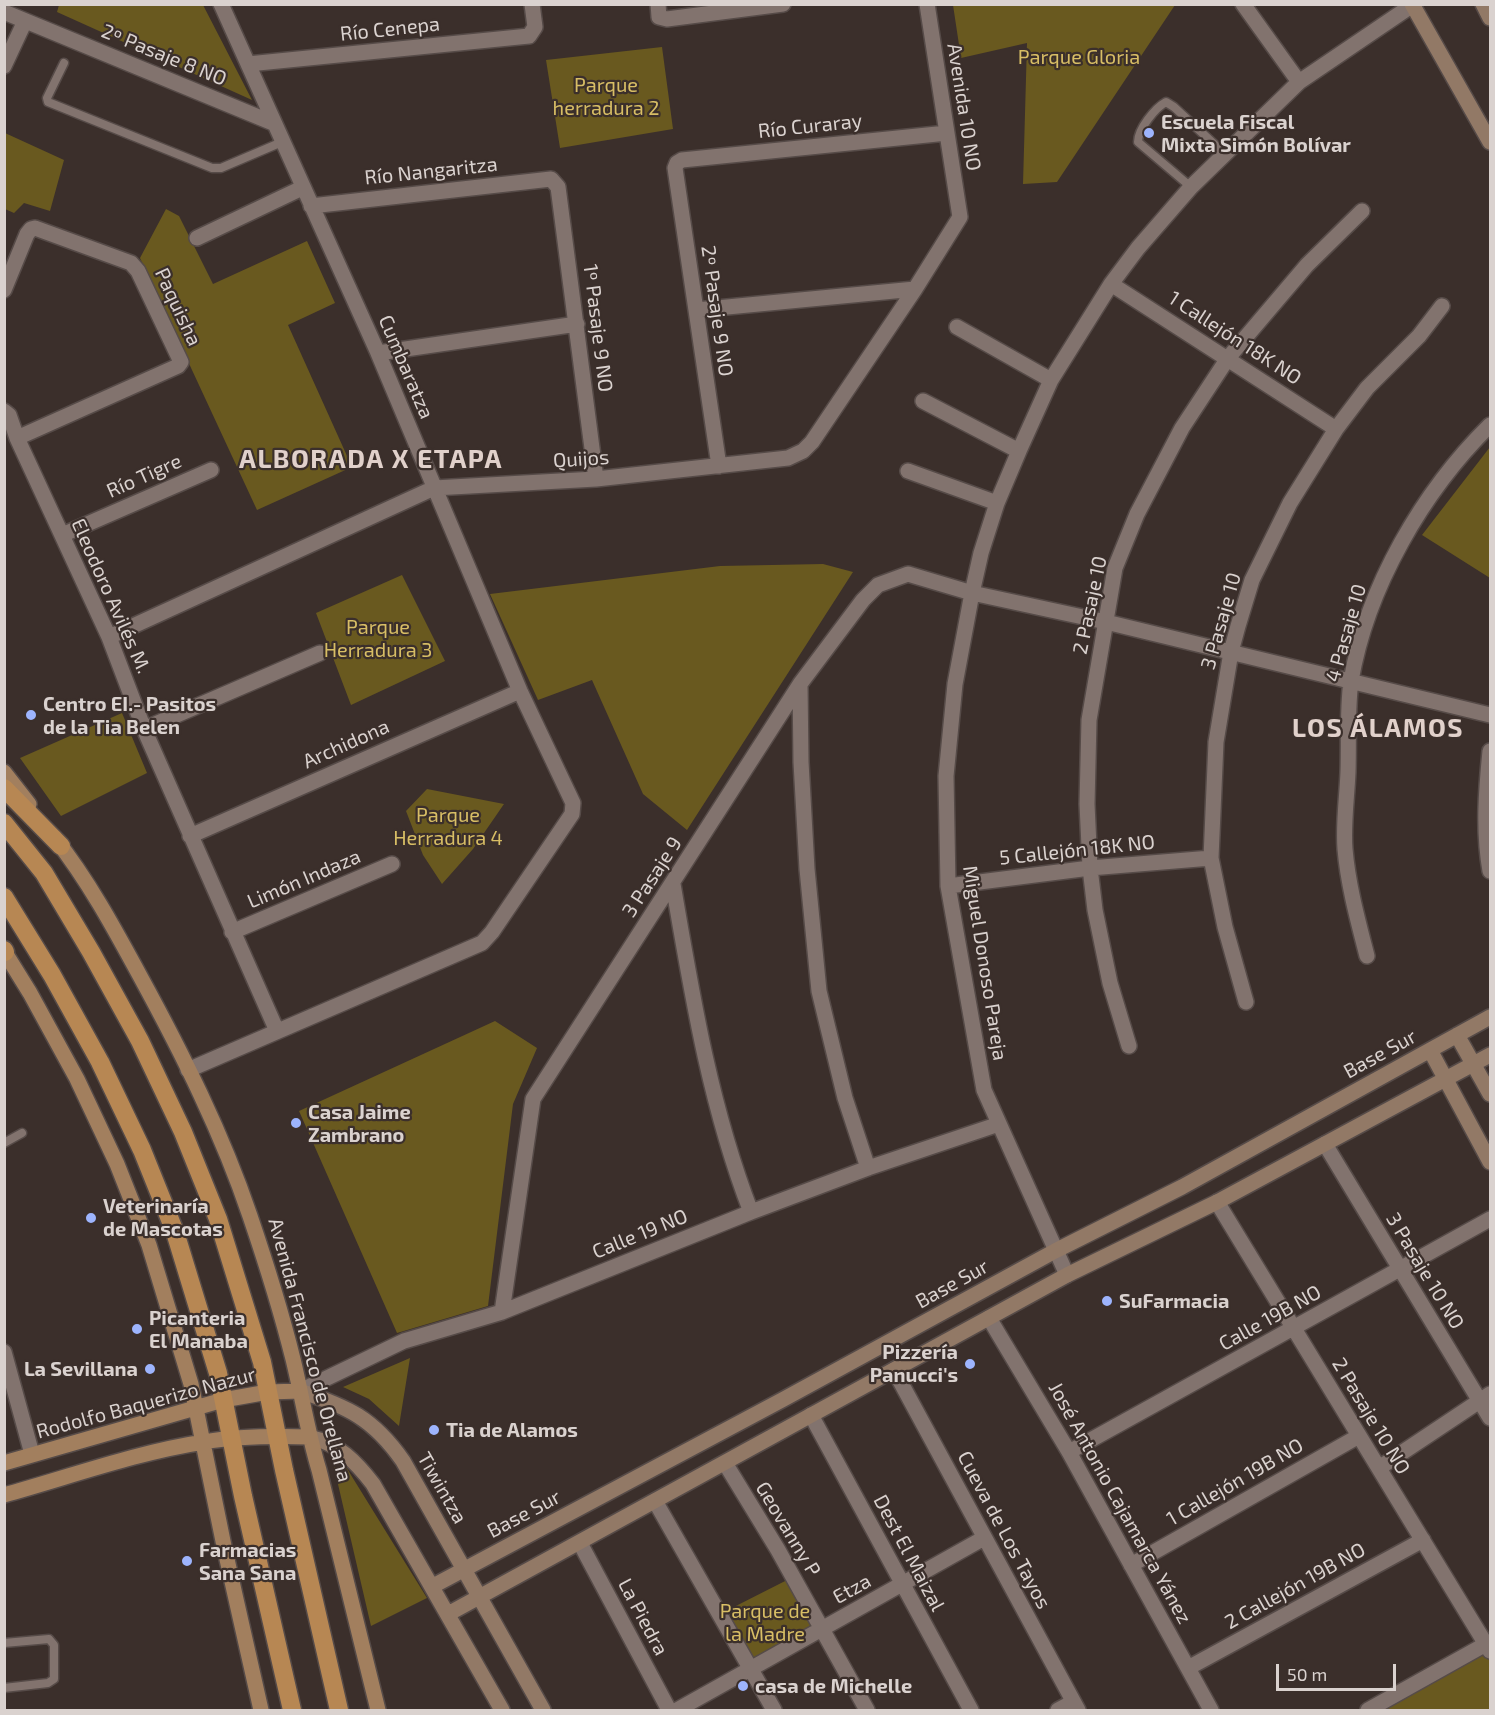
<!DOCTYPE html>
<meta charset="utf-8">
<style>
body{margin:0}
#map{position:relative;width:1495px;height:1715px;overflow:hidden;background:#3b2f2b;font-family:"Exo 2",sans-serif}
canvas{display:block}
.frame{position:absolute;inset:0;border:6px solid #dad2cf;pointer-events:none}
.scale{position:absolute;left:1276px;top:1664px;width:120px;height:27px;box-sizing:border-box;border:3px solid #dad2cf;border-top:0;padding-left:8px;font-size:18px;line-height:21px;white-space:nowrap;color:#dad2cf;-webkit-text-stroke:4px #3b2f2b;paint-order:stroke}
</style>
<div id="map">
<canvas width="1495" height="1715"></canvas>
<div class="frame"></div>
<div class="scale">50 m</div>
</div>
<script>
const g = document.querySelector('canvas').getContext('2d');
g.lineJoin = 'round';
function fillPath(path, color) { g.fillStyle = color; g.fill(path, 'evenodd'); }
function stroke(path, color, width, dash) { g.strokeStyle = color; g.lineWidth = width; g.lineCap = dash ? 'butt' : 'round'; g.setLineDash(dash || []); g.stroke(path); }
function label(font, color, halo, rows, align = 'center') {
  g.font = font + ' "Exo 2",sans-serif'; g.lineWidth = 4.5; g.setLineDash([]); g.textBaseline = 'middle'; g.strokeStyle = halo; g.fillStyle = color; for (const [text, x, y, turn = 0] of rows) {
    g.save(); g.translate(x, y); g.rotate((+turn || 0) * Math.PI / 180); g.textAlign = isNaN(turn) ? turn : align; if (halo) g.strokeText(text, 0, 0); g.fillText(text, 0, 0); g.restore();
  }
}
fillPath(new Path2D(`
 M59 5H203L252 100 57 12Z
 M953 5V4L1175 5 1057 182 1023 184 1027 43 961 58Z
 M662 47 673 129 560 148 546 60Z
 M5 133 64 160 50 211 24 203 14 213 5 209Z
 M166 209 179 216 213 284 307 241 335 303 288 325 352 467 257 510 140 258Z
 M1490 447V578L1422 535Z
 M823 564 853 572 687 830 643 794 592 680 538 700 490 594 720 566Z
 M402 575 445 661 351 705 316 613Z
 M122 713 147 773 61 816 20 758Z
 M427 789 504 804 473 849 442 884 423 855 406 811Z
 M495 1021 537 1048 513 1104 488 1306 397 1333 299 1111Z
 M410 1358 399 1426 369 1399 343 1387Z
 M334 1467H346L427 1598 371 1626Z
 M793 1577 817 1625 749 1663 724 1612Z
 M1485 1651 1490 1659V1710H1378Z`), '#69591f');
const lane = new Path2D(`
 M64 63 47 98 48 102 212 168H221L282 142
 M1191 187 1138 142C1138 129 1155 108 1166 102L1174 107 1225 154
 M4 1143 22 1133
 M4 1643 49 1639 54 1645V1679L48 1683 4 1688`);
const street = new Path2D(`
 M658 4 659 17 667 19 783 4
 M1243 4 1299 82
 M4 12 273 123
 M248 64 529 36 535 27 532 4
 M4 66 25 21
 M311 206 551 179 558 187 596 479
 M197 238 302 188
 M1111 284 1336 429
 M4 290 27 234 31 229 35 228 131 263 138 271 181 362 178 366 17 438
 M696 310 915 289
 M957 327 1051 380
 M378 353 577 324
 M923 401 1019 451
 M4 411 9 415 17 438 109 637 144 729 277 1031
 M719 466 675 168 677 163 682 160 947 133
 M908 471 997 503
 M62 535 211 470
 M109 637 434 488 596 479 788 458 803 451 812 442 915 289 960 217 927 4
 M800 684 801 762 807 869 819 991 845 1098 868 1168
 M144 729 320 653
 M1490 751C1486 791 1483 831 1490 871
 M190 836 520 691
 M673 884C692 995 710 1106 751 1212
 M948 886 1090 868 1211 858
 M232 932 392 864
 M1367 956C1358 921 1348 885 1345 849 1343 824 1347 797 1348 772 1349 742 1347 710 1351 681 1367 587 1423 491 1490 425
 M1246 1002 1225 927 1211 858 1216 742 1231 652 1238 626 1252 580 1290 503 1336 429 1367 388 1419 336 1442 306
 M1129 1046 1110 983 1095 910 1090 868 1087 804 1089 720 1115 568 1137 514 1182 428 1228 358 1307 265 1362 211
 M188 1070 482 943 492 932 572 814 573 803 520 691 378 353 221 4
 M1325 1144 1490 1418
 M1217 1202 1490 1651
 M1067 1275 984 1090 948 886 946 776 955 684 972 593 981 553 997 503 1019 451 1051 380 1111 284 1138 248 1191 187 1299 82 1414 4
 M502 1312 533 1099 800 684 863 600 878 585 908 574 972 593 1106 622 1490 715
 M989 1318 1069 1452 1211 1710
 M4 1352 32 1454
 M894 1370 1078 1710
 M300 1391 404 1341 502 1312 751 1212 868 1168 999 1124
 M811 1415 971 1710
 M1069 1452 1490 1219
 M725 1463 778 1550 867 1710
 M1379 1468 1490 1394
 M655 1501 774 1710
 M580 1543 669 1710
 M1131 1565 1359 1436
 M1188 1668 1423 1540
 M677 1710 984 1538
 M1058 1710 1073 1702
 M1368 1710 1486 1644`);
const secondary = new Path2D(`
 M1412 4 1490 142
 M1483 4 1490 18
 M1457 1035 1490 1094
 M1430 1050 1490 1162
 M300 1391C348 1407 373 1418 403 1461L543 1710
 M309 1437C338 1443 356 1462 373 1484L502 1710
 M433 1586 782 1400 1055 1251 1182 1187 1490 1017
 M448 1614 1067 1275 1217 1202 1490 1055`);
const primary = new Path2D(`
 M4 772 29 804
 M54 837C88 880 114 928 140 976 182 1053 222 1133 250 1216 266 1263 281 1311 293 1359 302 1396 308 1434 319 1470L378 1710
 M4 951 30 993 77 1079 117 1164 149 1245 191 1384 224 1546 261 1710
 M4 1463 223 1400 268 1392 300 1391
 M4 1495C69 1477 138 1452 204 1442 239 1436 274 1436 309 1437`);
const highway = new Path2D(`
 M4 788 61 846
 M4 823 44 873 91 952 140 1041 183 1132 218 1219 262 1362 284 1470 339 1710
 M4 897 52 975 100 1062 142 1150 175 1232 218 1373 243 1496 292 1710
 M4 950 5 952`);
stroke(lane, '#564b48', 11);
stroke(street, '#564b48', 18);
stroke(secondary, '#564b48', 18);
stroke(primary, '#564b48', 18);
stroke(highway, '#564b48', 21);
stroke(lane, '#82736e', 8);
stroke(street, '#82736e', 15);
stroke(secondary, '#927966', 15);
stroke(primary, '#a27f5e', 15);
stroke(highway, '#b78753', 18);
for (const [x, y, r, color] of [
 [1149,133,6,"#9db4fd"],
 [31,715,6,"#9db4fd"],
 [296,1123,6,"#9db4fd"],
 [91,1218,6,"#9db4fd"],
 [1107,1301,6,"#9db4fd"],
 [137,1329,6,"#9db4fd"],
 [970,1364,6,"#9db4fd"],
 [150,1369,6,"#9db4fd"],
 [434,1430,6,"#9db4fd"],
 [187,1561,6,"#9db4fd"],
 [743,1686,6,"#9db4fd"]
]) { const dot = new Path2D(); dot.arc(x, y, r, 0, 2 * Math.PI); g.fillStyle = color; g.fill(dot); stroke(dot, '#3b2f2b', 2); }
label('20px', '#dad2cf', '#3b2f2b', [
 ["Río Cenepa",390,29,-6],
 ["2º Pasaje 8 NO",164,55,22],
 ["Avenida 10 NO",964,107,81],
 ["Río Curaray",810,126,-6],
 ["Río Nangaritza",431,171,-6],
 ["Paquisha",178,307,65],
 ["2º Pasaje 9 NO",717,311,82],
 ["1º Pasaje 9 NO",598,328,83],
 ["1 Callejón 18K NO",1235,338,33],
 ["Cumbaratza",406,367,67],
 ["Quijos",581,459,-4],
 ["Río Tigre",144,476,-24],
 ["Eleodoro Avilés M.",111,596,66],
 ["2 Pasaje 10",1090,605,-78],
 ["3 Pasaje 10",1221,621,-74],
 ["4 Pasaje 10",1346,633,-74],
 ["Archidona",346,744,-24],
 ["5 Callejón 18K NO",1077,850,-6],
 ["3 Pasaje 9",652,877,-57],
 ["Limón Indaza",304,879,-23],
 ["Miguel Donoso Pareja",985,963,81],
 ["Base Sur",1380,1054,-29],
 ["Calle 19 NO",640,1234,-22],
 ["3 Pasaje 10 NO",1425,1271,59],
 ["Base Sur",952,1284,-29],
 ["Calle 19B NO",1270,1318,-29],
 ["Avenida Francisco de Orellana",310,1350,75],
 ["Rodolfo Baquerizo Nazur",146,1403,-15],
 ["2 Pasaje 10 NO",1371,1416,59],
 ["1 Callejón 19B NO",1235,1482,-30],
 ["Tiwintza",442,1488,60],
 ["José Antonio Cajamarca Yánez",1120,1503,61],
 ["Base Sur",524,1514,-28],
 ["Geovanny P",788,1529,59],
 ["Cueva de Los Tayos",1004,1530,62],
 ["Dest El Maizal",909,1553,62],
 ["2 Callejón 19B NO",1295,1586,-29],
 ["Etza",852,1589,-29],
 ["La Piedra",643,1617,62]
]);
label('20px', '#d8be65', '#3b2f2b', [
 ["Parque Gloria",1079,57],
 ["Parque",606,85],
 ["herradura 2",606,108],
 ["Parque",378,627],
 ["Herradura 3",378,650],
 ["Parque",448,815],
 ["Herradura 4",448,838],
 ["Parque de",765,1611],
 ["la Madre",765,1634]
]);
label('bold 20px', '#dad2cf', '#3b2f2b', [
 ["Escuela Fiscal",1161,122],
 ["Mixta Simón Bolívar",1161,145],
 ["Centro EI.- Pasitos",43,704],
 ["de la Tia Belen",43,727],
 ["Casa Jaime",308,1112],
 ["Zambrano",308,1135],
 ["Veterinaría",103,1206],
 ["de Mascotas",103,1229],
 ["SuFarmacia",1119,1301],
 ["Picanteria",149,1318],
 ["El Manaba",149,1341],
 ["Pizzería",958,1352,"right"],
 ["Panucci's",958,1375,"right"],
 ["La Sevillana",138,1369,"right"],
 ["Tia de Alamos",446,1430],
 ["Farmacias",199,1550],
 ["Sana Sana",199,1573],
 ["casa de Michelle",755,1686]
], 'left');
g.letterSpacing = '1.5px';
label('bold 26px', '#e1d1cb', '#3b2f2b', [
 ["ALBORADA X ETAPA",371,459],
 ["LOS ÁLAMOS",1378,728]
]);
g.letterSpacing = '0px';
</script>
